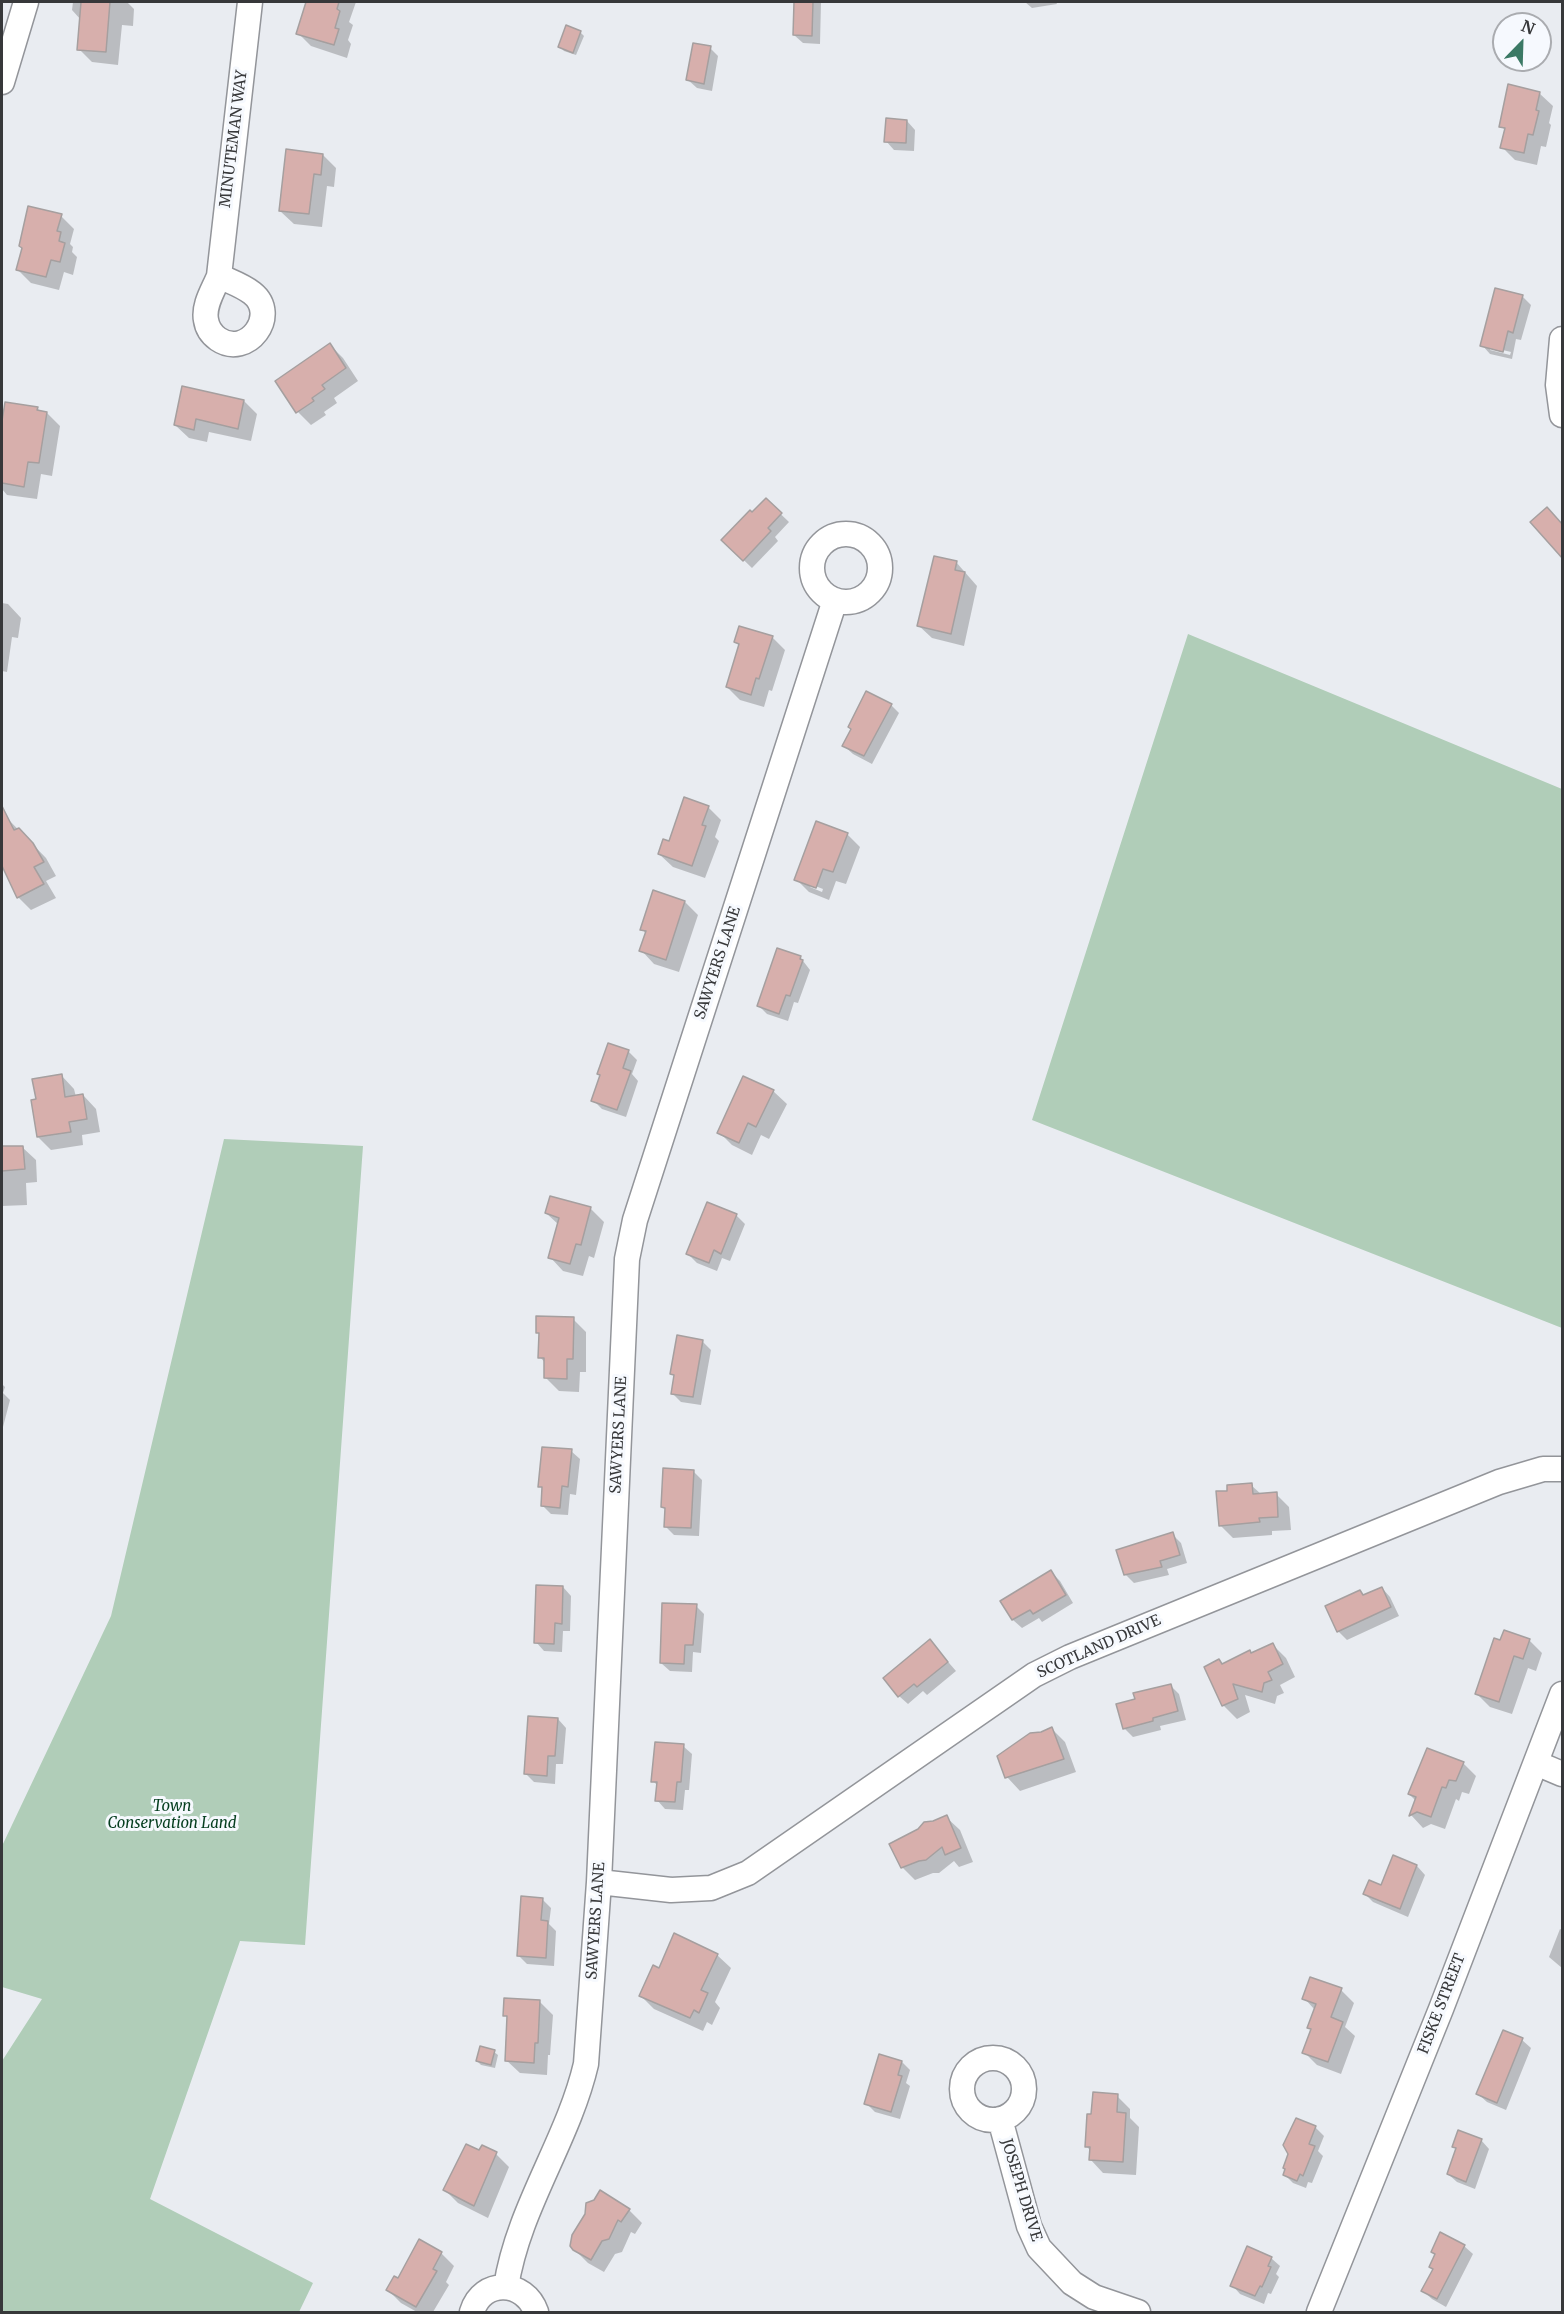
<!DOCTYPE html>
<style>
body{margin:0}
#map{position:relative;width:1564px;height:2314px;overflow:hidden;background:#e9ecf1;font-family:Merriweather,serif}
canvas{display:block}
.frame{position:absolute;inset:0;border:3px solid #37383a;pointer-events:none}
.north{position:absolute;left:1492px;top:12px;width:60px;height:60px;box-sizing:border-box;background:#f6f9fe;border:2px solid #aaacb0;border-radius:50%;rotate:23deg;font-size:16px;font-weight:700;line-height:24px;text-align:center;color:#37383a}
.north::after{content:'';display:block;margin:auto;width:21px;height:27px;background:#3b7965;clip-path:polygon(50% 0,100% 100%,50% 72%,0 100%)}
</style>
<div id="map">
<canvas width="1564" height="2314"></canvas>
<div class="frame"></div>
<div class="north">N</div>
</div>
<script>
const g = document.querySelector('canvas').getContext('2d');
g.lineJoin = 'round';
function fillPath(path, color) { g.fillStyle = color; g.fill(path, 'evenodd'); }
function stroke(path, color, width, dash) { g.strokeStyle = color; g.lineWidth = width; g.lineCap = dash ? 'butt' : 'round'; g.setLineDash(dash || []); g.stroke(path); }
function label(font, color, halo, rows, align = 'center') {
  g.font = font + ' Merriweather,serif'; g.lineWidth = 6; g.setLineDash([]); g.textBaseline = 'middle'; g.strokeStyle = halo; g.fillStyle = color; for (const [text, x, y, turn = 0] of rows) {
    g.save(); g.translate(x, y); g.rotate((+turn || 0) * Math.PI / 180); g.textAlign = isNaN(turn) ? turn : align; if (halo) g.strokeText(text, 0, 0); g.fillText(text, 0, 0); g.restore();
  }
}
fillPath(new Path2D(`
 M1188 634 1562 789V1328L1032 1120Z
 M224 1139 363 1146 305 1945 240 1941 150 2199 313 2283 299 2312H2V2061L42 1999 2 1987V1846L111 1616Z`), '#b0cdb8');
fillPath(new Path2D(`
 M73 2H127L134 9 133 26 122 25 118 65 92 62 79 49 81 20 72 10Z
 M308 2H356L349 22 353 25 348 40 351 44 347 58 311 46 298 33Z
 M795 2H821L820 44 803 43 794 35Z
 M1025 2H1056L1057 4 1032 8Z
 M580 32 584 36 576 55 564 51 560 47Z
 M710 48 718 56 712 91 697 88 688 80Z
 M1539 93 1553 106 1549 123 1551 125 1546 147 1541 146 1537 165 1515 160 1502 147 1506 131 1501 126Z
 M907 121 915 130 914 151 894 150 886 141Z
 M323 155 336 168 334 187 327 186 322 227 294 224 280 211Z
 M61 216 74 229 70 244 73 247 72 252 77 257 73 275 64 272 59 290 31 283 18 270Z
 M1522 296 1531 305 1521 340 1516 339 1512 359 1490 354 1482 345ZM1490 347 1511 352 1510 355 1490 350Z
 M330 345 343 358 358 381 334 398 337 403 324 412 326 415 311 425 298 412 277 382Z
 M244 401 257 414 251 441 209 432 207 442 189 438 175 425Z
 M6 403 37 408 41 412 47 413 60 426 52 476 41 474 37 499 7 495 2 489V431Z
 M766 500 789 522 775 537 778 541 752 568 723 540Z
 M956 562 977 586 964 646 932 638 918 625Z
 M2 603 8 604 21 618 18 638 12 637 7 672 2 671Z
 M772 637 785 650 772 691 769 690 764 707 740 700 727 687 740 646 736 642Z
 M891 705 899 713 872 764 853 754 844 746Z
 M708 807 721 820 715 837 719 841 705 878 673 867 659 854Z
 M6 817 46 858 56 876 46 881 56 898 31 910 18 897 2 862V819Z
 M847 834 860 847 846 884 836 881 829 900 809 892 796 879ZM810 884 823 889 822 892 810 887Z
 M685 902 698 915 679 972 654 964 641 950 646 934 642 929Z
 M800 957 810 970 798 1003 794 1002 788 1021 767 1014 759 1006Z
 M628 1051 637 1060 632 1074 638 1081 626 1117 602 1109 593 1100Z
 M61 1075 74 1089 76 1097 83 1095 96 1109 100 1132 82 1135 83 1145 51 1150 38 1137 37 1100Z
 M773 1091 787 1104 769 1139 761 1135 752 1155 732 1145 719 1132Z
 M22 1147 36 1160 37 1182 26 1183 27 1205 2 1206V1148Z
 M551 1198 591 1209 604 1222 594 1258 589 1256 583 1276 563 1271 550 1257 559 1225 546 1213Z
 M736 1215 745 1224 730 1261 722 1258 717 1271 697 1263 688 1254Z
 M573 1319 586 1332V1372H580L579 1392 559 1391 546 1378V1364L540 1357V1335L537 1332Z
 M702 1341 711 1350 701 1405 681 1402 672 1393 675 1377 672 1374Z
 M2 1384 5 1387 3 1393 10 1400 3 1427Z
 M571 1451 580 1459 576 1495 570 1494 568 1515 551 1514 542 1505 544 1490 540 1486Z
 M693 1471 702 1480 699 1536 674 1535 666 1527 667 1511 662 1507Z
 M1251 1485 1262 1495 1276 1494 1289 1507 1291 1530 1272 1531V1535L1233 1538 1220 1525 1229 1492Z
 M1172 1534 1181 1543 1187 1563 1167 1569 1169 1575 1134 1583 1125 1574Z
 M1051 1572 1060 1581 1073 1603 1042 1622 1039 1618 1022 1628 1013 1620 1002 1601Z
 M563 1587 571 1596 570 1631H563L562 1652 544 1651 536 1642Z
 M1382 1588 1390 1597 1399 1616 1347 1640 1338 1631 1360 1592 1364 1596Z
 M696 1606 704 1614 701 1653 693 1652 692 1672 670 1671 661 1663Z
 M1529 1640 1542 1653 1536 1671 1528 1668 1512 1714 1490 1707 1477 1694Z
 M930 1641 956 1671 927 1695 923 1691 908 1704 899 1696Z
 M1273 1645 1286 1658 1295 1677 1280 1685 1284 1693 1277 1696 1275 1704 1245 1695 1250 1712 1237 1719 1224 1706 1206 1667 1223 1665Z
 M1170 1685 1179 1694 1186 1720 1160 1726 1161 1730 1133 1737 1124 1728 1136 1701Z
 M558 1719 566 1728 563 1764H556L555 1784 534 1782 526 1774Z
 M1052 1729 1065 1742 1076 1772 1020 1791 1007 1777 1042 1733Z
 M683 1746 692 1754 689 1790H685L683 1810 665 1809 657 1800 658 1786 653 1781Z
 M1463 1763 1476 1776 1469 1794 1462 1792 1459 1801 1456 1799 1445 1829 1431 1824 1423 1828 1411 1815 1416 1801 1409 1794Z
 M946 1817 960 1830 973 1862 959 1867 954 1861 939 1873H933L915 1880 902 1867 934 1823Z
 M1394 1857 1417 1866 1425 1875 1408 1917 1373 1902 1365 1894 1382 1887Z
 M542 1899 551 1908 549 1924 556 1931 554 1966 527 1964 518 1955Z
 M1560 1929 1562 1930V1968L1549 1957Z
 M675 1935 717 1955 731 1968 715 2002 720 2008 712 2025 707 2022 703 2031 654 2009 641 1996 660 1970Z
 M1341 1990 1354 2003 1345 2027 1355 2036 1341 2074 1317 2065 1304 2052 1312 2030 1309 2027 1315 2010 1304 1998Z
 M539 2001 553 2015 550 2055H548L547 2075 520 2073 506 2060 509 2019 505 2015Z
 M1522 2040 1531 2048 1506 2110 1487 2102 1478 2094Z
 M494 2052 498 2055 495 2068 481 2065 477 2061Z
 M902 2062 910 2070 906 2083 910 2086 900 2119 875 2112 866 2103Z
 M1117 2096 1130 2109V2118L1139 2127 1136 2175 1103 2173 1090 2159 1091 2151 1086 2146 1093 2116Z
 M1315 2127 1324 2136 1318 2151 1323 2156 1312 2183 1308 2182 1306 2188 1293 2183 1285 2175Z
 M1481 2140 1489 2149 1475 2189 1457 2182 1448 2174 1457 2150 1454 2147Z
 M480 2152 496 2154 509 2167 488 2218 458 2203 445 2190Z
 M629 2210 642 2223 635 2234 631 2232 622 2252 615 2254 604 2272 588 2263 574 2249Z
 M420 2241 441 2253 454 2266 446 2282 449 2285 433 2312H417L401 2303 388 2290 398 2280Z
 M1464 2246 1473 2254 1446 2307 1432 2299 1423 2291 1434 2270 1436 2255Z
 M1271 2258 1280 2266 1276 2274 1279 2277 1271 2294 1268 2293 1264 2304 1240 2294 1232 2285Z`), '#0003');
const building = new Path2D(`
 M81 2H110L106 52 77 50Z
 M306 2H339L337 9 340 11 335 28 339 29 334 45 296 34Z
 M794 2H813L812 36 793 35Z
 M566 25 581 31 573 53 558 47Z
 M693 43 711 46 704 84 686 80Z
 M1508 84 1540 92 1536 110 1539 111 1533 135 1528 134 1524 153 1500 148 1505 128 1499 127Z
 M886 118 907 120 906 143 884 142Z
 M286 149 323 154 321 175 314 174 309 214 279 211Z
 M28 206 62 214 57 231 61 232 59 241 65 243 60 262 51 260 46 277 16 270 22 248 19 246Z
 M1495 288 1523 295 1513 333 1508 331 1503 352 1480 346Z
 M330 343 346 368 322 385 325 389 312 398 314 401 296 413 275 381Z
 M182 386 244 400 238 429 196 419 194 430 174 425Z
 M5 402 38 407 37 410 47 412 39 463 28 462 24 487 2 483V421Z
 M766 498 782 513 768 528 771 531 743 561 721 540 750 510 752 512Z
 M1547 507 1563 525V559L1530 522Z
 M934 556 957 561 955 570 965 572 951 634 917 626Z
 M739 626 773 636 759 679 756 678 751 695 726 687 739 644 734 642Z
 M866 691 892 704 864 756 842 746 851 729 848 727Z
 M684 797 709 806 702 825 706 826 692 866 658 854 663 839 669 841Z
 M2 806 14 830 19 828 33 843 44 862 34 867 44 884 17 898 2 866Z
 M816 821 848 833 833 872 823 869 816 888 794 880Z
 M653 890 685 901 666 960 639 951 646 931 640 930Z
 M777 948 801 956 800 959 803 960 790 996 786 995 779 1014 757 1006Z
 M608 1043 629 1050 623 1068 631 1071 617 1110 591 1101 600 1075 597 1074Z
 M62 1074 65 1097 83 1094 87 1119 69 1122 71 1132 37 1137 31 1100 36 1099 32 1079Z
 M743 1076 774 1090 756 1127 748 1123 739 1143 717 1133Z
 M2 1146H23L25 1169 2 1171Z
 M550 1196 591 1207 581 1245 576 1244 570 1264 548 1258 559 1218 545 1213Z
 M707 1202 737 1214 721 1254 714 1250 709 1263 686 1254Z
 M536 1316 574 1317 573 1359H567V1379L544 1378V1358H538L539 1333H536Z
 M677 1335 703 1340 693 1397 671 1394 674 1375 670 1374Z
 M542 1447 572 1449 568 1487 562 1486 560 1508 541 1506 542 1487H538Z
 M663 1468 694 1470 691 1528 664 1527 665 1508 661 1507Z
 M1252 1483 1253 1494 1277 1492 1278 1517 1259 1518 1260 1522 1219 1526 1216 1491H1227V1485Z
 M1173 1532 1180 1555 1160 1561 1162 1567 1124 1575 1116 1550Z
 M1051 1570 1066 1595 1033 1614 1030 1610 1012 1620 1000 1601Z
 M536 1585 563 1586 562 1624 555 1623 554 1644 534 1643Z
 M1382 1587 1391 1607 1337 1632 1325 1606 1360 1590 1363 1595Z
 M662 1603 697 1604 693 1645H685L684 1664 660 1663Z
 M1504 1630 1530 1639 1523 1659 1514 1656 1499 1702 1475 1694 1494 1638 1500 1640Z
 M930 1639 948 1662 917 1687 914 1684 898 1697 883 1678Z
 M1273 1643 1283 1664 1268 1672 1272 1680 1264 1683 1262 1692 1233 1684 1238 1699 1222 1706 1204 1667 1219 1659 1222 1664 1250 1650 1251 1653Z
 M1171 1684 1178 1711 1153 1718V1721L1123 1729 1116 1704 1135 1699 1133 1693Z
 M528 1716 558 1718 555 1756H548L547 1776 524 1774Z
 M1052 1727 1064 1759 1005 1778 997 1756 1030 1733 1041 1732Z
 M655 1742 684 1744 681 1782H677L675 1802 655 1801 657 1782H651Z
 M1427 1748 1464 1762 1456 1781 1449 1780 1446 1788 1442 1787 1431 1817 1417 1812 1409 1816 1416 1797 1408 1794Z
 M947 1815 961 1848 945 1855 942 1847 926 1860 919 1861 901 1868 889 1844 918 1829 924 1822 933 1821Z
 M1393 1855 1417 1865 1400 1909 1363 1894 1369 1880 1381 1885Z
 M521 1896 543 1898 541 1920 548 1921 546 1958 517 1956Z
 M674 1933 718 1954 701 1990 708 1993 699 2013 694 2010 690 2018 639 1996 653 1965 659 1968Z
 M1310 1977 1342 1988 1331 2017 1343 2022 1328 2062 1302 2053 1311 2029 1307 2028 1316 2004 1302 1999Z
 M504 1998 540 2000 538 2043H535L534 2063 505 2061 507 2016H503Z
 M1503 2030 1523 2038 1497 2103 1476 2094Z
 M480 2046 495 2050 491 2065 476 2061Z
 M879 2054 902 2061 898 2075 902 2076 891 2112 864 2104Z
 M1093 2092 1118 2094 1117 2112 1126 2113 1123 2162 1089 2160 1090 2147H1085L1087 2114H1091Z
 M1296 2118 1316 2126 1309 2144 1315 2146 1303 2176 1300 2174 1297 2181 1283 2175 1285 2169 1283 2168 1288 2154 1283 2145Z
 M1458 2130 1482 2139 1466 2182 1447 2174 1456 2148 1452 2147Z
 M466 2144 479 2150 482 2145 497 2152 474 2206 443 2190Z
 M600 2190 630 2209 621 2222 618 2220 609 2239 602 2241 591 2260 573 2250 570 2246 572 2235 585 2214 586 2203 594 2200Z
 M1440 2232 1465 2245 1437 2299 1421 2291 1433 2269 1429 2267 1435 2254 1431 2252Z
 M419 2239 442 2252 433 2269 437 2271 416 2307 386 2290 394 2276 398 2278Z
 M1247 2246 1272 2257 1268 2266 1271 2267 1262 2287 1260 2286 1255 2296 1230 2286Z`);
fillPath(building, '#d7afac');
stroke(building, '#a59f9f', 1.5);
const minor = new Path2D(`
 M2 82 26 2
 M219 276C229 281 242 285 252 293 280 315 247 359 218 339 211 334 207 327 206 320 203 305 214 289 219 276L250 2
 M1562 339 1558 385 1562 415
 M812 568a34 34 0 1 1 68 0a34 34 0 1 1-68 0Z
 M1536 1763 1562 1774
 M599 1882 671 1890 711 1888 748 1873 1034 1675 1070 1657 1499 1482 1543 1469H1562
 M962 2089a31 31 0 1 1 62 0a31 31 0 1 1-62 0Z
 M1000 2119 1029 2226 1039 2248 1072 2283 1094 2297 1138 2312
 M506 2287C518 2208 568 2141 586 2064L599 1882 627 1259 635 1220 835 600
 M472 2312C482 2278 525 2280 536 2312
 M1319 2312 1441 2009 1562 1694`);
stroke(minor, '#93959a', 27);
stroke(minor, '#fff', 24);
label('15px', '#37383a', '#f6f9fe', [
 ["MINUTEMAN WAY",234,139,-83],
 ["SAWYERS LANE",718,963,-72],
 ["SAWYERS LANE",619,1435,-87],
 ["SCOTLAND DRIVE",1099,1647,-24],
 ["SAWYERS LANE",596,1921,-86],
 ["FISKE STREET",1442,2004,-69],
 ["JOSEPH DRIVE",1021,2190,73]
]);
label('italic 15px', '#053e1f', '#f6f9fe', [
 ["Town",172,1807],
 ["Conservation Land",172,1824]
]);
</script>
